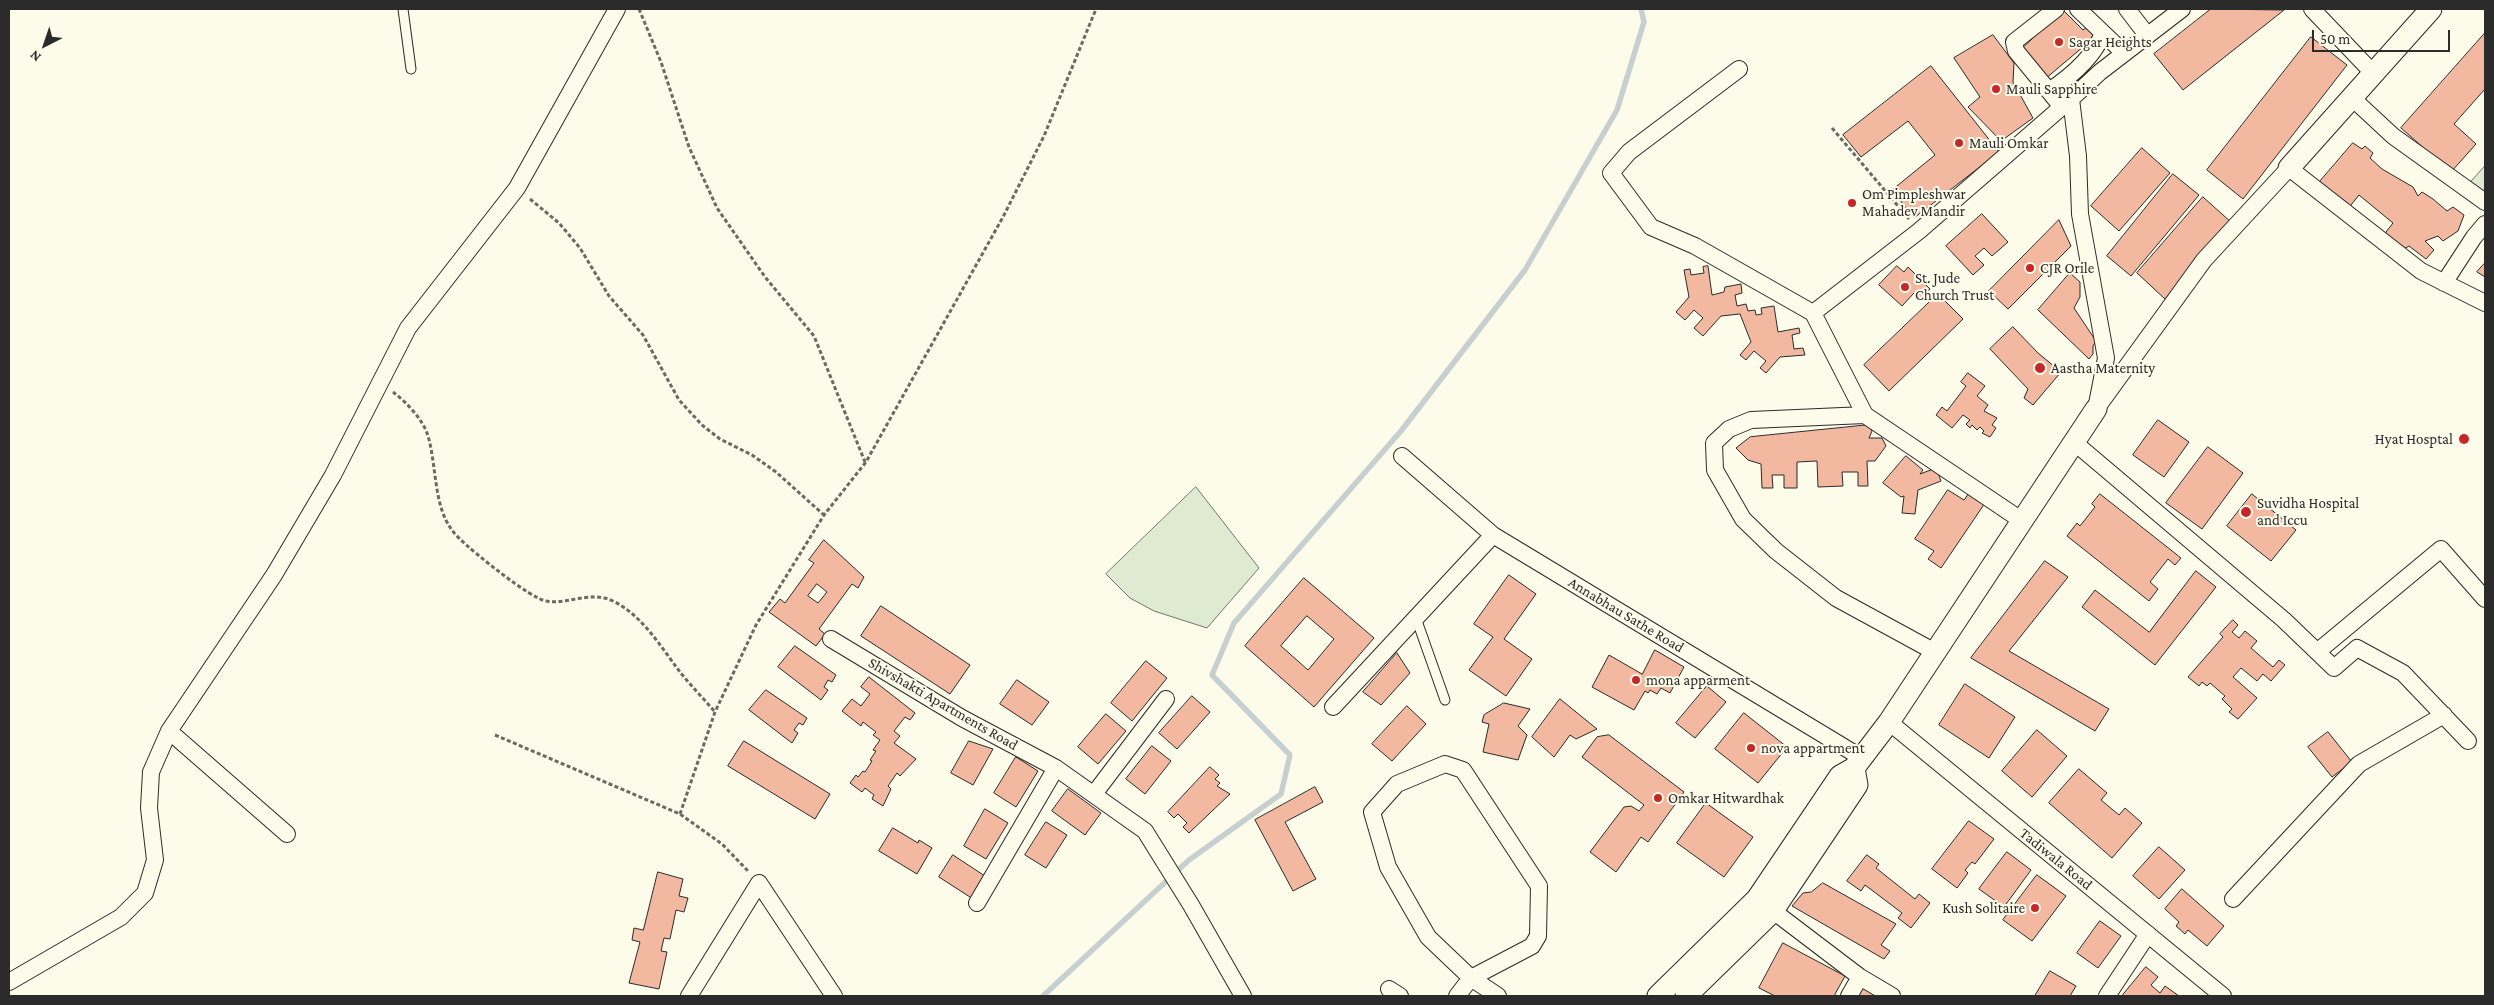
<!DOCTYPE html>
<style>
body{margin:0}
#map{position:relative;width:2494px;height:1005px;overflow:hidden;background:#fdfbea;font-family:"Crimson Pro",serif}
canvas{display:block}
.frame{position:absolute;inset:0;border:10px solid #2b2b2b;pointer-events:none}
.north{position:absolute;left:20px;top:20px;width:50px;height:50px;-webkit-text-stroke:4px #fdfbea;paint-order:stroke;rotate:221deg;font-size:14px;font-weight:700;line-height:20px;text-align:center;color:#2b2b2b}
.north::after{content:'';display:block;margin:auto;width:18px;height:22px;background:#2b2b2b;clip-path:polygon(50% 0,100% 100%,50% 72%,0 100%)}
.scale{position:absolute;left:2312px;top:30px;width:138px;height:22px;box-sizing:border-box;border:2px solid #2b2b2b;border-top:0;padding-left:6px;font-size:15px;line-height:18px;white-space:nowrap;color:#2b2b2b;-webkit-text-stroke:4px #fdfbea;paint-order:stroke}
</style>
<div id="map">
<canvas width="2494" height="1005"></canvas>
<div class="frame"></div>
<div class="north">N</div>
<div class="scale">50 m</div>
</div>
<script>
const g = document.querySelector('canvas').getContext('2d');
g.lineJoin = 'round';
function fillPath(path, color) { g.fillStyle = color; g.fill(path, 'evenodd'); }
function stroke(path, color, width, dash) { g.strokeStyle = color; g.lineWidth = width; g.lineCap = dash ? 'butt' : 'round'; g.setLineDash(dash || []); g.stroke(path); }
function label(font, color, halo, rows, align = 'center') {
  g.font = font + ' "Crimson Pro",serif'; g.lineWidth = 4; g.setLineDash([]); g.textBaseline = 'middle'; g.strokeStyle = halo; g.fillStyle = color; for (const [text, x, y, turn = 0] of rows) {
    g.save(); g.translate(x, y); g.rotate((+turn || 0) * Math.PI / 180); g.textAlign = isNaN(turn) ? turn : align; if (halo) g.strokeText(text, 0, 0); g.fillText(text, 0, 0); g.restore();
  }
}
const green = new Path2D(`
 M2485 166V198L2469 184Z
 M1196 487 1259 568 1207 628 1154 611 1130 598 1106 574Z`);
fillPath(green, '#deebd1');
stroke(green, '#74746e', 1);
stroke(new Path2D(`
 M1043 996 1189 860 1281 794 1290 755 1212 675 1234 623 1401 431 1525 270 1617 110 1644 22 1641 9`), '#c7d0d0', 5.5);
const building = new Path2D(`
 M2211 9 2284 10 2183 90 2154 54Z
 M2063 10 2083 30 2087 27 2096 36 2045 79 2023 48Z
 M2485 33V89L2454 124 2476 144 2451 172 2401 128Z
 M1993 35 2014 63 2013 82 2033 118 2001 141 1968 107 1980 97 1954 58Z
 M2311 37 2347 65 2243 199 2207 170Z
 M1931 66 1999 152 1914 218 1892 190 1935 155 1908 121 1861 157 1843 135Z
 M2353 143 2362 149 2365 146 2373 153 2370 158 2382 169 2413 187 2418 196 2422 192 2433 199 2447 211 2453 207 2464 215 2458 231 2443 241 2438 236 2425 241 2434 250 2426 259 2409 246 2404 249 2383 236 2393 223 2359 195 2347 210 2317 185Z
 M2142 148 2170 173 2119 231 2091 206Z
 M2173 174 2199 195 2131 276 2107 256Z
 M2203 197 2232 223 2165 299 2137 273Z
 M1982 214 2008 242 1992 256 1984 248 1975 256 1984 265 1973 275 1946 246Z
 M2059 220 2071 246 2008 309 1989 291Z
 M2485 263V277L2477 272Z
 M1708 266 1712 295 1724 292 1725 287 1741 284 1742 293 1735 295 1737 306 1746 304 1748 311 1755 310 1756 315 1762 314 1761 308 1774 306 1778 332 1799 328 1800 333 1792 335 1794 349 1803 348 1805 355 1780 357 1766 373 1760 368 1766 361 1754 351 1746 360 1740 355 1751 342 1740 314 1721 316 1703 336 1694 328 1703 318 1694 310 1685 320 1676 312 1689 297 1684 270 1690 269 1691 275 1704 273 1703 267Z
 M1897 266 1904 272 1908 267 1930 289 1920 300 1914 293 1902 306 1879 285Z
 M2070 273 2080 282V297L2074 308 2096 341 2093 346V354L2089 359 2038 310Z
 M1938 294 1963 319 1889 391 1864 365Z
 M2013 327 2038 353 2061 372 2033 405 2024 398 2028 389 1990 349Z
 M1968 373 1985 386 1977 396 1988 405 1984 411 1997 418 1992 425 1996 428 1990 437 1982 433 1984 431 1980 427 1977 430 1972 425 1970 428 1966 424 1970 420 1963 415 1952 428 1936 415 1942 407 1947 411 1966 386 1961 382Z
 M2158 420 2189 442 2164 477 2133 455Z
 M1869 425 1872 431 1869 438H1882L1886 446 1875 461H1867L1868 486H1858V472H1842L1843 486 1818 487 1817 461 1797 462V488H1784V475H1772L1773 488H1762L1761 464 1748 460 1736 448 1750 437Z
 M2208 447 2243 473 2202 529 2166 503Z
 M1906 456 1923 470 1920 474 1936 468 1941 481 1918 490 1915 514 1902 513 1904 496 1901 497 1883 483Z
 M1948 490 1964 500 1969 493 1985 503 1941 568 1928 559 1934 551 1915 539Z
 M2100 494 2181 558 2175 565 2168 559 2150 582 2158 589 2149 601 2067 536 2077 523 2080 526 2095 507 2092 504Z
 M2252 494 2296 530 2271 561 2227 526Z
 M824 540 864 577 858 588 852 584 819 629 825 634 816 646 769 612 780 599 785 603 814 563 809 560ZM817 584 827 592 818 603 808 596Z
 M2045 561 2068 577 2009 651 2109 709 2095 731 1971 658Z
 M2196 571 2216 587 2155 665 2082 607 2095 590 2149 632Z
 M1509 575 1536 594 1504 639 1532 659 1506 696 1469 670 1493 637 1474 624Z
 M1304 578 1374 638 1314 707 1245 646ZM1307 616 1334 639 1308 670 1281 646Z
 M881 606 970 665 950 694 861 636Z
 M2233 620 2238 625 2232 632 2239 638 2245 631 2257 641 2251 648 2273 667 2279 660 2285 665 2271 681 2263 674 2257 681 2241 668 2233 677 2257 698 2238 719 2229 712 2232 709 2222 699 2225 696 2210 683 2207 686 2202 682 2199 686 2188 677 2223 637 2220 634Z
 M795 646 836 675 832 682 828 680 824 687 828 690 821 700 778 667Z
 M1655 650 1684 667 1670 693 1661 688 1657 694 1650 690 1648 693 1645 691 1634 710 1592 687 1609 655 1642 674Z
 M1397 653 1410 673 1381 705 1363 692Z
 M1146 661 1167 678 1132 721 1111 703Z
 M869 677 915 713 910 720 905 717 894 731 900 736 894 743 916 759 900 776 897 773 888 786 891 789 883 806 872 799 874 795 865 788 862 792 850 783 856 775 858 777 863 771 865 772 872 761 870 760 876 751 873 750 880 740 873 735 876 732 863 722 861 726 842 711 852 699 861 706 870 694 861 687Z
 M1017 680 1049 702 1032 725 1000 704Z
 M1965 684 2015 717 1989 758 1939 725Z
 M1707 686 1726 702 1695 738 1676 723Z
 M766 690 807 718 803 725 799 723 794 730 798 733 792 743 749 710Z
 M1192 696 1210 712 1177 749 1159 733Z
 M1560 699 1597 729 1576 739 1570 735 1554 757 1532 737Z
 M1504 703 1530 709 1518 726 1527 735 1518 760 1483 752 1489 724 1482 722 1484 715Z
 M1407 706 1426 724 1392 761 1372 744Z
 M1744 713 1787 747 1758 783 1715 749Z
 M1106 714 1126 731 1098 764 1078 747Z
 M2037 730 2067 756 2032 797 2002 771Z
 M2328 732 2352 762 2332 777 2308 747Z
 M1609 735 1684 792 1648 842 1641 837 1616 872 1590 852 1624 807 1631 806 1639 811 1644 805 1582 757 1597 737Z
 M744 741 830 794 815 819 728 766Z
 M969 741 993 749 973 785 951 773Z
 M1152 746 1171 761 1145 794 1126 779Z
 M1016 757 1038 771 1016 807 994 793Z
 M1210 767 1219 775 1215 779 1220 783 1217 786 1230 794 1189 833 1183 827 1187 823 1178 814 1174 818 1168 812Z
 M2079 769 2107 793 2101 800 2119 815 2125 808 2142 823 2112 858 2049 803Z
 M1315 787 1323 802 1285 822 1316 879 1293 891 1255 820Z
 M1068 789 1101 813 1085 835 1052 811Z
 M1706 803 1753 837 1724 877 1677 843Z
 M985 809 1008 823 986 859 964 846Z
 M1969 821 1994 839 1975 864 1972 862 1965 870 1968 873 1957 888 1932 869Z
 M1046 822 1067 835 1046 868 1025 855Z
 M893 828 918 843 919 840 932 848 917 874 879 851Z
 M2159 847 2185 870 2159 899 2133 876Z
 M2007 852 2031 870 2004 907 1979 889Z
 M953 855 988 878 973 899 939 877Z
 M1867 855 1879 864 1876 868 1915 899 1919 894 1930 903 1911 928 1898 918 1902 913 1865 885 1861 891 1847 881Z
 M658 872 683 879 679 896 688 898 684 912 676 910 670 939 664 938 661 951 667 952 659 989 629 983 640 942 632 940 634 928 643 930Z
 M2037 875 2066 896 2032 941 2003 920Z
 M1823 883 1896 924 1881 945 1890 951 1884 959 1792 906 1803 893 1811 892Z
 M2182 889 2224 926 2207 946 2188 930 2185 934 2176 926 2179 922 2165 909Z
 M2100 921 2121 936 2098 968 2077 953Z
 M1783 943 1845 976 1834 996H1775L1759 988Z
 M2146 967 2158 977 2151 985 2160 993 2165 986 2179 996H2122Z
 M2050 971 2076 986 2070 996H2035Z
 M1861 983 1883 996H1853Z`);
fillPath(building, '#f2b8a0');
stroke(building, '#2b2b2b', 1);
const service = new Path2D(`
 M403 9 411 69
 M1416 618 1445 700`);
const minor = new Path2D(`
 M2056 9 2014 42 2016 51 2062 107
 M2078 9 2124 53
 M2127 9 2147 35
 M2312 9 2373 73
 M1739 69 1629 152 1611 173 1651 227 1695 246 1813 313 1865 415 2021 520
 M2049 91C2070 77 2094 57 2103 33
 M2351 97 2393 136 2485 202
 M2444 283 2474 237 2485 224
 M1813 313 1919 231 2071 99
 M2097 404 2106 358 2080 214 2078 156 2071 99 2100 72 2182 9
 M2096 409 2204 260 2289 168 2421 271 2485 303
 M1865 415 1751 420 1729 429 1714 443 1715 470 1743 519 1776 551 1836 598 1935 652
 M2075 443 2284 620 2334 668 2357 648 2403 673 2468 741
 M1402 456 1493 535 1862 758
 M831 639 962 718 1056 768 1145 831 1191 905 1243 996
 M2317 652 2441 549 2485 599
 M1333 707 1493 535
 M1889 722 2223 996
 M169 731 287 834
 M1094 794 1166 699
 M2233 899 2359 764 2444 715
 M977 903 1056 768
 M1764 904 1860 977 1892 996
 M9 982 121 917 145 893 155 860 149 808 151 772 169 731 274 575 333 475 408 328 517 188 617 9
 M1389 989 1400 996
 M689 996 759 883 834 996
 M1457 996 1471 978 1532 946 1538 936 1539 886 1463 770 1445 764 1397 784 1372 812 1388 867 1428 937 1471 978 1498 996
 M1849 996 1860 977
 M2107 996 2148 934`);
const tertiary = new Path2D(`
 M2289 168 2431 9
 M1658 996 1757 899 1840 776 1854 768 1889 722 2096 409
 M1686 996 1772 912 1857 785 1854 768`);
stroke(service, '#2b2b2b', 11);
stroke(minor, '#2b2b2b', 18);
stroke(tertiary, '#2b2b2b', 23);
stroke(new Path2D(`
 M639 9 661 62 689 147 717 208 765 277 814 336 865 462
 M1832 128 1909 219
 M530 199 559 223 580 248 609 296 643 335 679 400 702 425 720 439 752 455 776 472 824 515
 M393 392C406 402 423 419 428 436 438 470 432 514 460 539 473 552 531 599 546 601 569 605 590 590 613 601 642 615 661 647 680 672 691 686 704 699 715 712
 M495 735 680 814 722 844 748 871
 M680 814 715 712 756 625 824 515 866 462 1003 217 1044 136 1096 9`), '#6a6964', 3, [4, 2.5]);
stroke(service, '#fdfbea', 9);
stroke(minor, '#fdfbea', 16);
stroke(tertiary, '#fdfbea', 21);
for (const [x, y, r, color] of [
 [2059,42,5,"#c62828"],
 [1996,89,5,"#c62828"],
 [1959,143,5,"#c62828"],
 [1852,203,5,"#c62828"],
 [2030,268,5,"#c62828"],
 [1905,287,5,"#c62828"],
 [2040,368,6,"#c62828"],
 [2464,439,6,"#c62828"],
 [2246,512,6,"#c62828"],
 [1636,680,5,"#c62828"],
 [1751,748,5,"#c62828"],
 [1658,798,5,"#c62828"],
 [2035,908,5,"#c62828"]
]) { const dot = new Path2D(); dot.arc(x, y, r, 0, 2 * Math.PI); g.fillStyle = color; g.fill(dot); stroke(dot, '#fdfbea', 2); }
label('15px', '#2b2b2b', '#fdfbea', [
 ["Sagar Heights",2069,42],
 ["Mauli Sapphire",2006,89],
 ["Mauli Omkar",1969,143],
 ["Om Pimpleshwar",1862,194],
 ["Mahadev Mandir",1862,211],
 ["CJR Orile",2040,268],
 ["St. Jude",1915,278],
 ["Church Trust",1915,295],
 ["Aastha Maternity",2051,368],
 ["Hyat Hosptal",2453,439,"right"],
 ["Suvidha Hospital",2257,503],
 ["and Iccu",2257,520],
 ["mona apparment",1646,680],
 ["nova appartment",1761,748],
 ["Omkar Hitwardhak",1668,798],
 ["Kush Solitaire",2025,908,"right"]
], 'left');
label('15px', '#2b2b2b', '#fdfbea', [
 ["Annabhau Sathe Road",1626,615,31],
 ["Shivshakti Apartments Road",943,704,30],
 ["Tadiwala Road",2056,859,39]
]);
</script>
